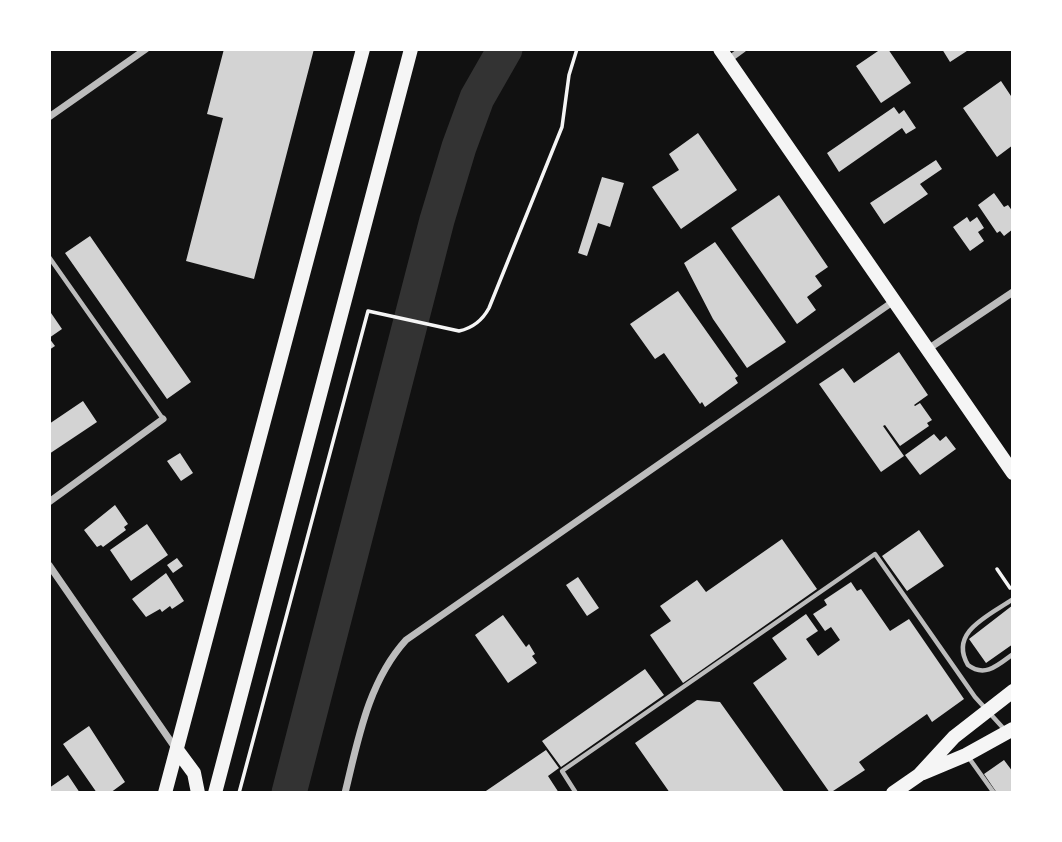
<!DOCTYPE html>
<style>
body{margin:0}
#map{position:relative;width:1062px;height:842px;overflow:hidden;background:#111;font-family:Signika,sans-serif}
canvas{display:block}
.frame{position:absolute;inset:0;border:51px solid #fff;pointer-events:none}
</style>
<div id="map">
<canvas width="1062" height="842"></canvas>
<div class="frame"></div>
</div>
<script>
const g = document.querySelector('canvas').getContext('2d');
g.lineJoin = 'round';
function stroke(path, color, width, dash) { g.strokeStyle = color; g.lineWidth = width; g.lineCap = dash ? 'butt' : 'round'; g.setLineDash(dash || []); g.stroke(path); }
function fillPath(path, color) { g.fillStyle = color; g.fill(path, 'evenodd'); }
stroke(new Path2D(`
 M289 793 437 220 459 147 477 98 505 49`), '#333', 35);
fillPath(new Path2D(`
 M224 49H314L254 279 186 261 223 118 207 114Z
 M881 49H888L911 83 881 103 856 66Z
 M942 49H970L950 62Z
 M1001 81 1013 99V145L997 157 963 108Z
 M894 107 899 114 904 110 916 128 906 134 902 128 839 172 827 153Z
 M698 133 737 190 681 229 652 187 679 170 669 154Z
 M936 160 942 169 920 184 928 194 884 224 870 203Z
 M602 177 624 183 610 227 598 223 587 256 578 253Z
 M994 193 1004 207 1008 205 1013 212V229L1004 236 1000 231 997 233 978 205Z
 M779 195 828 267 815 276 822 286 807 297 816 310 797 324 731 228Z
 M967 217 970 222 977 217 984 228 978 232 984 241 970 251 953 227Z
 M90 236 191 382 167 399 65 253Z
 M715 242 786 342 747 368 713 319 684 263Z
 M678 291 738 376 735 378 738 383 705 407 702 402 700 404 664 353 655 359 630 324Z
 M51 313 62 329 49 338 55 346 49 350V314Z
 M899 352 928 395 914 405 915 406 920 403 932 420 927 423 929 426 900 446 885 425 883 426 904 456 881 472 819 384 843 368 854 383Z
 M83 401 97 422 49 454V424Z
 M934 434 940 441 946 436 956 449 920 475 905 455Z
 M180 453 193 473 181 481 167 461Z
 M115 505 128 524 124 527 126 530 103 547 101 545 97 547 84 530Z
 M147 524 168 555 131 581 110 550Z
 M919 530 944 566 907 591 882 556Z
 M782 539 817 589 683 683 650 635 671 621 660 606 697 580 706 592Z
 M177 558 183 566 173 573 167 565Z
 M166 573 184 601 172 609 170 606 162 612 160 609 146 617 132 599Z
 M578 577 599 608 587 616 566 585Z
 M851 582 857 591 861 589 890 631 909 619 964 699 932 722 927 714 859 762 865 770 830 793 753 683 787 659 772 638 806 614 818 631 806 639 818 656 840 640 831 627 825 631 813 614 827 605 824 600Z
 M1013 605V644L986 663 969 639Z
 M503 615 526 647 529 644 535 654 532 656 537 663 508 683 475 635Z
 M645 669 664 695 561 767 542 741Z
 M697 700 720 702 785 793H670L635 743Z
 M89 726 125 782 110 793H97L63 744Z
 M546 750 559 768 548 776 559 793H483Z
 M1004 760 1013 772V793H997L984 774Z
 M68 775 80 793H49V788Z`), '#d3d3d3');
stroke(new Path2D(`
 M997 569 1010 588
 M239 793 368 311 459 331C473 328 482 321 489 308L562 127 569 75 577 49`), '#f5f5f5', 3.5);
stroke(new Path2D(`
 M49 257 163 419
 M1013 599C990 615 948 632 968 665 985 678 998 665 1013 654
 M969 758 994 793
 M576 793 562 771 875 554 975 697 1004 729`), '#bcbcbc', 4.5);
stroke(new Path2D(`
 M728 60 743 49
 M49 117 146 49
 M928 349 1013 292
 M49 502 163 419
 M49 565 176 749
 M345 793C358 740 368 682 406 640L894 301`), '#bcbcbc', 7);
stroke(new Path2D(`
 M720 49 1013 473
 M177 750 194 773 198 793
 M923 773 966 755 1013 729
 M165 793 363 49
 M215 793 411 49
 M893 793 919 775 954 737 1013 691`), '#f5f5f5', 14);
</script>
